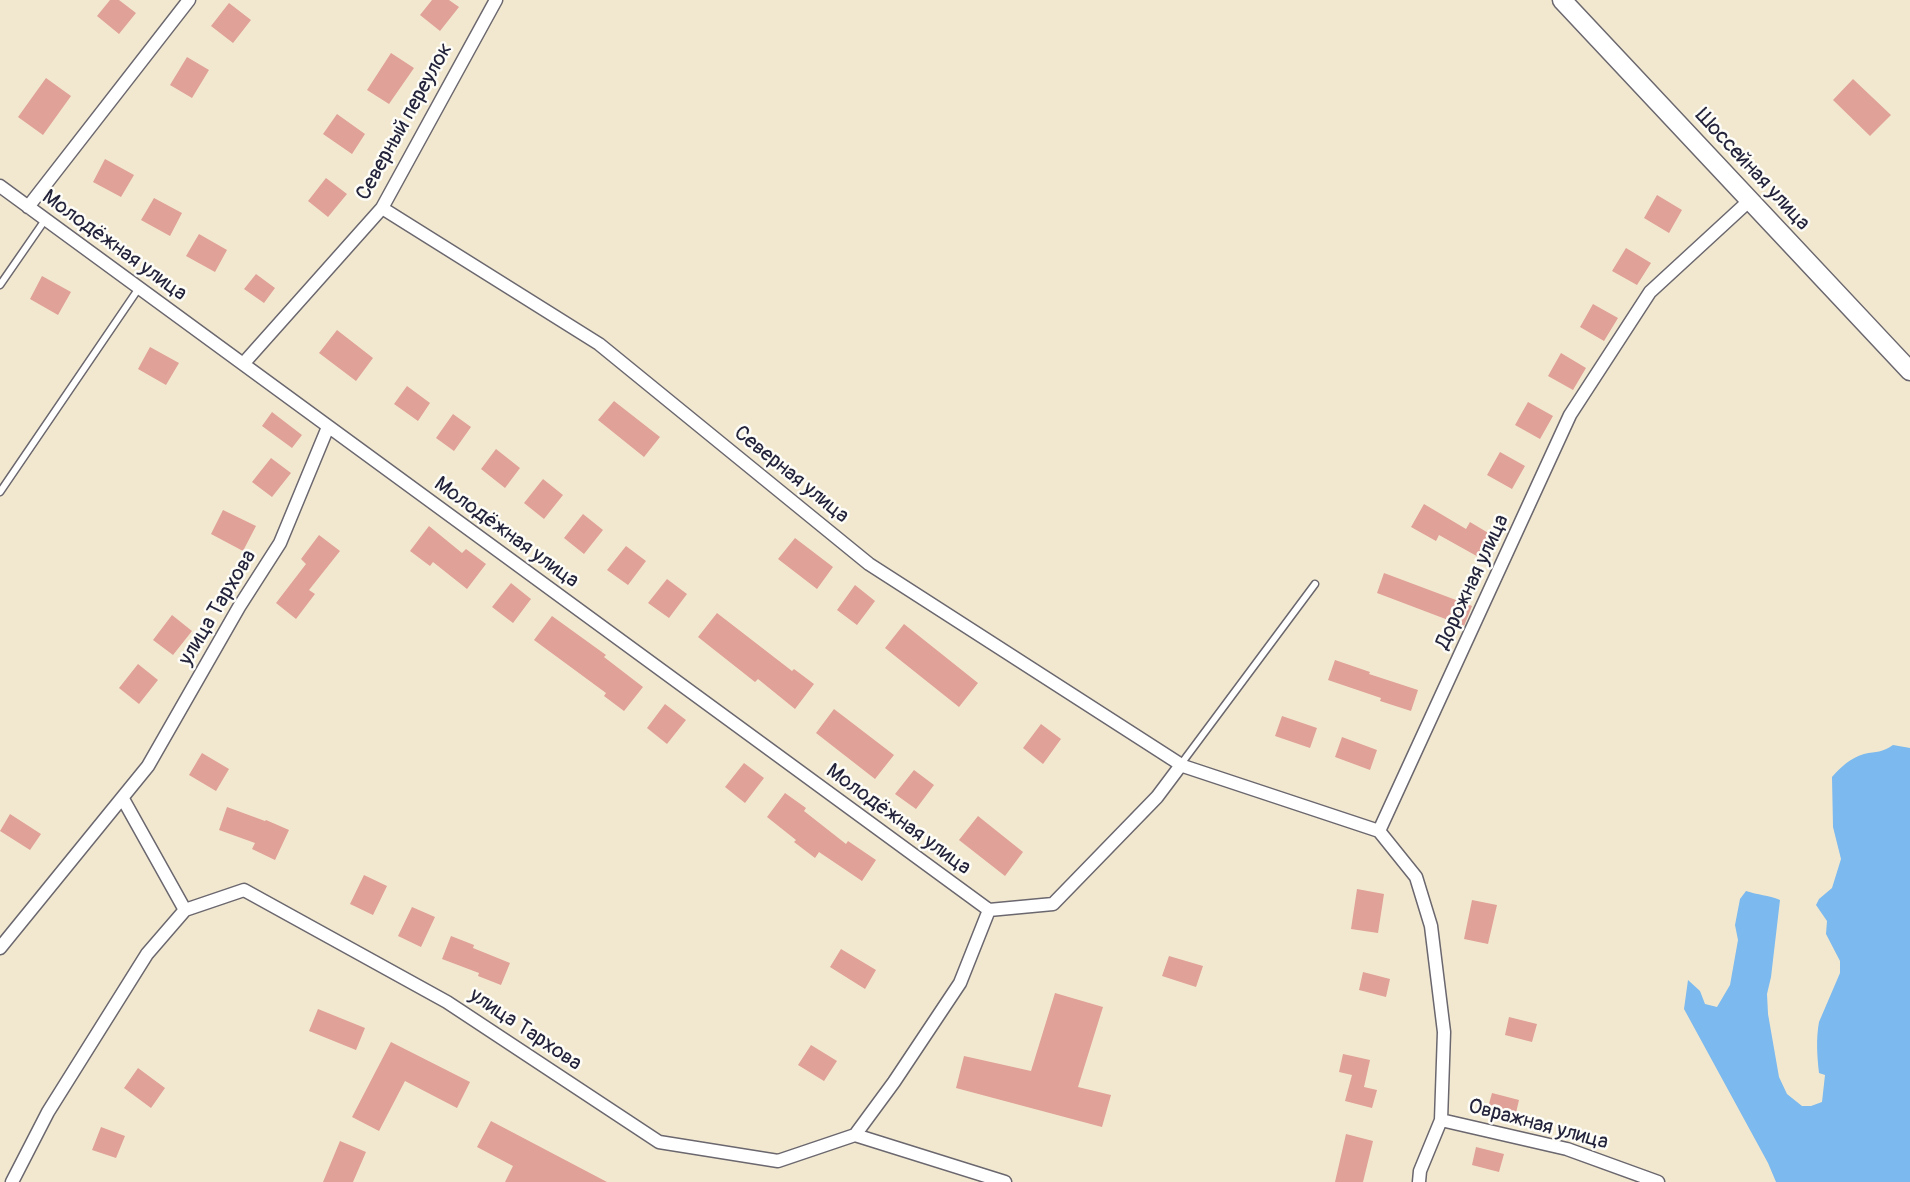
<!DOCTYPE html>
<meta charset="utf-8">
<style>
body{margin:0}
canvas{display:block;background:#f2e8cf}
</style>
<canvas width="1910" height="1182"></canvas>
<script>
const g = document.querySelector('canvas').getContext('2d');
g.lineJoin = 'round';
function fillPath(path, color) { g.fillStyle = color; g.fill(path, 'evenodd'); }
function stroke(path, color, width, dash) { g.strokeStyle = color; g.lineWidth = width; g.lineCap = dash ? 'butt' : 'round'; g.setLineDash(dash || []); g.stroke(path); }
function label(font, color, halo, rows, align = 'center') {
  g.font = font + ' Pangolin,sans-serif'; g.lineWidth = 5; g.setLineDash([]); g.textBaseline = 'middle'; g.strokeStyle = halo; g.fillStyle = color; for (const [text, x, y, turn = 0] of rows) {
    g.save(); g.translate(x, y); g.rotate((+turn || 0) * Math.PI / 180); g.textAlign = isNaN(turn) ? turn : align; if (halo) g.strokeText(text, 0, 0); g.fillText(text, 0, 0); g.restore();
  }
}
fillPath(new Path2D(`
 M1893 745 1910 748V1182H1776L1768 1163 1684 1009 1688 980 1700 991 1705 1004 1717 1007 1730 985 1738 940 1735 925 1740 899 1746 891C1758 895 1768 895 1780 900L1771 977 1767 994 1768 1014 1779 1077 1787 1094 1802 1106H1811L1822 1102 1825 1075 1819 1073C1817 1055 1816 1039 1819 1022L1840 973V961L1826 934 1827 921 1816 905 1819 899 1832 888 1841 859 1833 827 1832 777C1841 767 1850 758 1864 754 1877 751 1882 753 1893 745Z`), '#7bb9ee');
fillPath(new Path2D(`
 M110 0H119L136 13 119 34 97 16Z
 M432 0H449L459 7 440 31 420 15Z
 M229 3 251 20 233 43 211 26Z
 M391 53 414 68 389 104 367 90Z
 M187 57 209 70 192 98 170 85Z
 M46 78 71 96 43 135 18 117Z
 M1853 79 1891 115 1870 136 1833 100Z
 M337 114 365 134 352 154 323 134Z
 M105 159 134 175 121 197 93 182Z
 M326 178 347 194 328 217 308 201Z
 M1657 195 1682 210 1669 233 1644 218Z
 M154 198 182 213 170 236 141 220Z
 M199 234 227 250 215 272 186 256Z
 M1626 248 1651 263 1637 285 1612 271Z
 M256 274 275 288 264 303 244 289Z
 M42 276 71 292 58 315 30 299Z
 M1593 304 1618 318 1604 341 1580 327Z
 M337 330 373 358 356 381 319 353Z
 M150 347 179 363 166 385 138 369Z
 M1561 353 1586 368 1573 390 1548 376Z
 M407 386 430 403 418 421 394 404Z
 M614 401 660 437 644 457 598 420Z
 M1528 402 1553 416 1540 439 1515 425Z
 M272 412 302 435 292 448 262 426Z
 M453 414 471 427 454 451 436 438Z
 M496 449 520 468 505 488 481 469Z
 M1500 452 1525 466 1512 489 1487 475Z
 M271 458 291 473 272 497 252 482Z
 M543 479 563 495 544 519 524 503Z
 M1424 504 1466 529 1470 522 1495 537 1482 559 1439 535 1436 541 1411 527Z
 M223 510 256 526 243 551 211 534Z
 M583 514 603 530 584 554 564 538Z
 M429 526 462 553 466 549 486 564 467 589 433 562 430 566 410 551Z
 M319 535 340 551 309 590 315 594 296 619 276 603 306 564 301 559Z
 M795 538 833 567 817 589 778 559Z
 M626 546 646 561 628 585 607 570Z
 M1384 573 1472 606 1464 626 1377 593Z
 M667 579 687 594 669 618 648 603Z
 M511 583 531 599 513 623 492 607Z
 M855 585 875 601 857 625 837 610Z
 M717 613 792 671 794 669 814 684 795 709 758 679 755 682 698 637Z
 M172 615 192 631 173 655 153 640Z
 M552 616 606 655 604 657 643 687 624 711 604 696 606 693 534 640Z
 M904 624 978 683 959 707 885 648Z
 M1335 660 1370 672 1369 674 1418 690 1411 711 1380 701 1381 698 1328 680Z
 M138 664 158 680 139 704 119 688Z
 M665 704 686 720 667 744 647 728Z
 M834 709 894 755 875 779 816 733Z
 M1282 716 1317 728 1310 748 1275 736Z
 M1041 724 1061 739 1043 764 1023 748Z
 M1342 737 1377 750 1370 770 1335 757Z
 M202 753 229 769 216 791 189 775Z
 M744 763 764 778 745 803 725 787Z
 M914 770 934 785 916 809 895 794Z
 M785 793 806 808 804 811 846 844 848 841 876 860 862 881 819 852 815 858 794 842 796 840 767 817Z
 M227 807 265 821 266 820 289 830 275 860 252 849 255 843 219 830Z
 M10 814 41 834 30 850 0 831Z
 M978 816 1023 852 1005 876 959 840Z
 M364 875 387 886 373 915 350 904Z
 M1357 889 1384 894 1378 933 1351 929Z
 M1472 900 1497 905 1488 944 1464 939Z
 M412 907 435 917 421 947 398 936Z
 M451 936 474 945 473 948 510 963 501 985 478 976 479 973 442 959Z
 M841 949 876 970 865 989 830 967Z
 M1169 956 1203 966 1196 987 1162 976Z
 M1363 972 1390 979 1386 997 1359 990Z
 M1055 993 1103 1007 1078 1087 1111 1095 1102 1127 956 1088 964 1056 1031 1071Z
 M318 1009 365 1028 356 1050 309 1031Z
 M1509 1017 1537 1024 1532 1042 1505 1035Z
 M391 1042 470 1082 457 1108 405 1081 379 1131 352 1117Z
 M811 1045 837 1061 824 1081 798 1065Z
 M1343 1054 1370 1060 1364 1087 1377 1090 1372 1108 1345 1101 1352 1075 1339 1072Z
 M138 1068 165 1088 151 1108 124 1088Z
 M1492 1093 1519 1100 1515 1117 1487 1111Z
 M491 1121 607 1182H505L513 1166 477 1147Z
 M101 1127 125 1136 116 1158 92 1150Z
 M1346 1134 1373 1141 1363 1182H1335Z
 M340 1141 366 1152 353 1182H323Z
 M1476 1147 1504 1154 1499 1172 1472 1165Z`), '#e0a198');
const service = new Path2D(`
 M0 285 45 220
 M0 492 139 288
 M1181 764 1315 584`);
const minor = new Path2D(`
 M0 186 989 910
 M28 207 189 0
 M382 208 599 344 869 564 1183 766 1379 831 1570 415 1650 292 1750 200
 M243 364 382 208 496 0
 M1379 831 1416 877 1431 926 1444 1032 1441 1120 1420 1171 1419 1182
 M185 910 244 890 447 1002 659 1142 778 1161 855 1135
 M989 910 1053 904 1157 797 1181 765
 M0 948 148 766 239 607 280 543 328 427
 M1441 1120 1567 1149 1658 1182
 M855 1135 894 1082 960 983 989 910
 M855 1135 1005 1182
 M12 1182 48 1112 147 954 185 910 123 799`);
const secondary = new Path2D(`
 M1562 0 1910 371`);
stroke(service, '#6b676f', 9);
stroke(minor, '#6b676f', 15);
stroke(secondary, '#6b676f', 21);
stroke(service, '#fff', 6);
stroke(minor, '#fff', 12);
stroke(secondary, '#fff', 18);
label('21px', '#22223b', '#fdfcf7', [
 ["Северный переулок",405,122,-61],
 ["Шоссейная улица",1752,170,47],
 ["Молодёжная улица",114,246,36],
 ["Северная улица",791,475,39],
 ["Молодёжная улица",506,533,36],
 ["Дорожная улица",1473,582,-65],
 ["улица Тархова",218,608,-59],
 ["Молодёжная улица",898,820,36],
 ["улица Тархова",525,1030,34],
 ["Овражная улица",1538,1125,15]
]);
</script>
